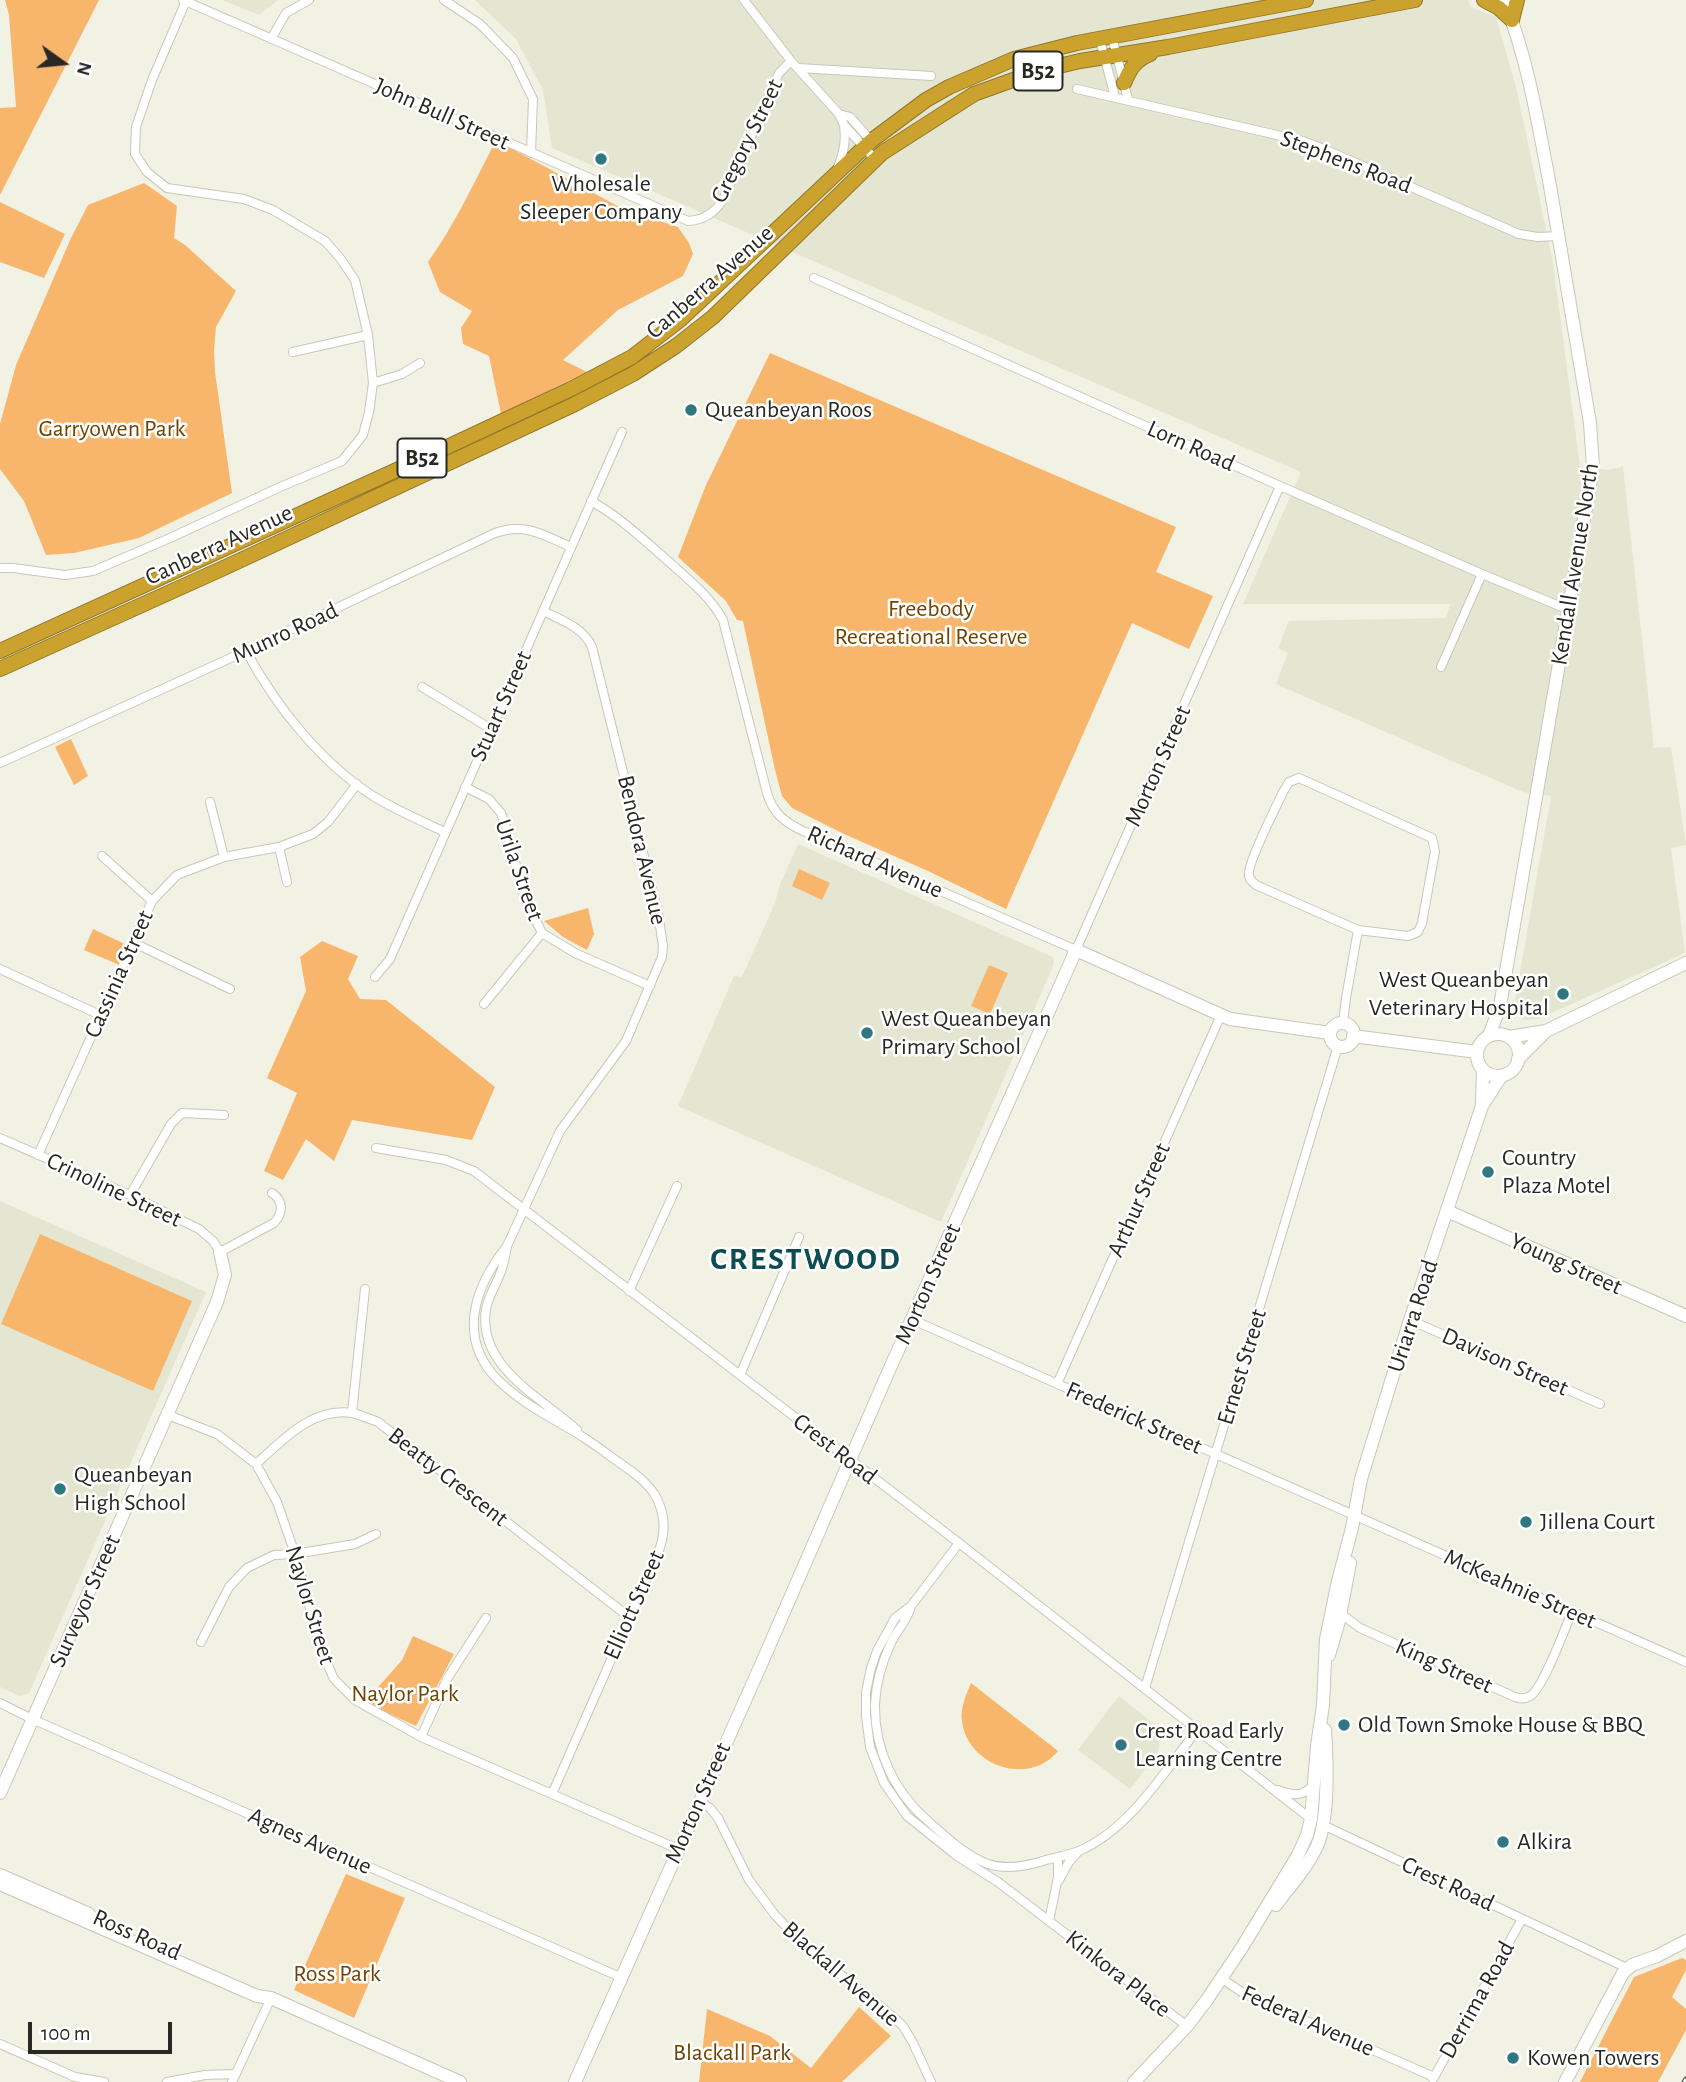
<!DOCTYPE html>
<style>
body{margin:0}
#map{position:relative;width:1686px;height:2082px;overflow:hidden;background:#f1f1e4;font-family:"Alegreya Sans",sans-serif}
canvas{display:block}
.north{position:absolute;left:28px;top:28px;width:70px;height:70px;-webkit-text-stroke:5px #fff;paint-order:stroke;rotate:105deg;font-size:19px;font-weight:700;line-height:28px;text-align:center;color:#282824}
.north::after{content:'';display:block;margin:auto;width:24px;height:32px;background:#282824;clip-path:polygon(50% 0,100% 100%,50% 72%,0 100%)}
.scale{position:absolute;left:28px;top:2022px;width:144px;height:32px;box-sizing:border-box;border:4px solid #282824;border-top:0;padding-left:9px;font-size:21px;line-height:24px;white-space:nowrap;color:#282824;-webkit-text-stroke:5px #fff;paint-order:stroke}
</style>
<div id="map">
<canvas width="1686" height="2082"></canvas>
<div class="north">N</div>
<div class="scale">100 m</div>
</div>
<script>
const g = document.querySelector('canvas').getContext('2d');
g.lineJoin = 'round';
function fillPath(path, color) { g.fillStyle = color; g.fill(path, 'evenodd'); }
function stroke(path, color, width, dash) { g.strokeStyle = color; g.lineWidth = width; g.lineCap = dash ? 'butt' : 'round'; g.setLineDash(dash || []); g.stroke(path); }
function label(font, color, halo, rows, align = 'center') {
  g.font = font + ' "Alegreya Sans",sans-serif'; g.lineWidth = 5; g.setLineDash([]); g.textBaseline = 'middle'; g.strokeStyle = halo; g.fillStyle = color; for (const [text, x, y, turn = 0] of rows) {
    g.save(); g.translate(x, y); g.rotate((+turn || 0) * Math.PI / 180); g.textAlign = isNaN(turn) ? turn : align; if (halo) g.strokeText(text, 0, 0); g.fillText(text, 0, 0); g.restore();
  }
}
fillPath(new Path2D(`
 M222 0H278L259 15Z
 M475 0H1468L1471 7 1496 17 1517 91 1553 263 1580 466 1607 470 1623 467 1654 748 1671 747 1686 845 1671 848 1685 953 1538 1019 1523 1020 1515 1000 1551 796 1523 792 1276 684 1288 653 1278 648 1289 621 1445 618 1451 604H1243L1301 472 552 148 543 90 516 39Z
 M798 844 1053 957 1054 964 941 1222 678 1106 734 976 742 977 775 903 779 887Z
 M0 1201 206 1292 29 1693 20 1696 0 1687Z
 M1119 1696 1154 1724 1161 1735 1158 1753 1130 1789 1078 1750Z`), '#e5e6d1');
fillPath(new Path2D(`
 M5 0H99L0 195V108L16 107 9 15Z
 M496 140 623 209 678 227 689 243 693 254 683 276 618 310 563 360 587 372 501 414 489 356 463 344 461 328 472 311 440 292 428 262C455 224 475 181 496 140Z
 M144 183 177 206 174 238 185 245 236 291 216 327 214 350 215 372 232 493 139 538 74 553 46 555 24 501 0 469V424L16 365 71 238 88 205Z
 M0 202 65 234 44 278 0 262Z
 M770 353 1176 527 1156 572 1213 596 1189 649 1132 623 1006 909 928 871 844 834 792 808 782 796 775 770 743 621 737 620 726 601 678 557 706 485Z
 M71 739 88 776 74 785 55 747Z
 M799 869 830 883 822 900 792 886Z
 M588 908 594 934 587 950 563 937 544 921Z
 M93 929 131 947 122 966 84 950Z
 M322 941 358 956 348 979 360 999 386 1000 495 1087 472 1140 352 1120 334 1161 306 1139 283 1180 264 1171 297 1093 267 1078 306 991 300 957Z
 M989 965 1008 973 990 1014 971 1006Z
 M40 1234 192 1301 153 1391 1 1324Z
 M413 1636 454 1654 416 1726 385 1712 366 1701 402 1660Z
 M971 1683 1058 1751C1029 1787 967 1766 962 1721 960 1708 966 1695 971 1683Z
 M346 1874 405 1898 354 2018 294 1990Z
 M1682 1958 1686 1960V1970L1672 1997 1686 2009V2030L1658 2082H1580L1634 1977Z
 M859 2007 891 2036 842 2082H699L707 2009 770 2036 811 2068Z`), '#f8b66d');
const street = new Path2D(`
 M183 0 688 221C704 220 714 213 723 200L779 73 791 61
 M444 0 480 24 513 58 533 99 531 153
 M744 0 791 61 839 114 844 125 875 159
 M1112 37 1128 99
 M271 39 286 13 309 0
 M1100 40 1115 97
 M799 68 931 76
 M1077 89 1303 141 1324 149 1519 234 1538 237 1559 236
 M839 114 850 117 873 143
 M838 167C844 152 846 141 844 125
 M814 278 1280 486 1482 574 1569 610
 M293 352 368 335
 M373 383 402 374 420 363
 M591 501C620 517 644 540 668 561 688 579 710 596 723 620L767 793C773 813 784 822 803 831L1076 950 1280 486
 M0 568H13L65 575 93 571 170 538 280 487 342 461 363 435 369 412 373 383 368 335 355 280 340 258 325 241 273 210 244 199 167 188 147 172 135 154 136 127 152 80 186 1
 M543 611C561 620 583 627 592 647L658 913 663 946 662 957 626 1041 560 1131 507 1246C475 1286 456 1338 498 1380 523 1405 557 1420 586 1439 597 1446 607 1454 617 1461 633 1472 654 1486 660 1506 666 1522 664 1538 658 1553L552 1794
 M246 651C276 706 320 762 373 796 396 810 421 821 445 832
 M1441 667 1482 574
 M422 687 491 729
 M0 763 246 651 495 533C525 522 543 535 571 547
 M1299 778 1432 838 1435 851 1422 923 1418 932 1408 936 1358 930 1256 885C1253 882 1250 881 1249 876 1246 866 1277 805 1283 792L1289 782Z
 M465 787 489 799 501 813 506 827 524 896 542 933 575 953 650 986
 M210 802 224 857
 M279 847 287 882
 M102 856 152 901
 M132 942 230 989
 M0 969 100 1015
 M375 977 390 959 622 432
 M484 1004 542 933
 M1343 1023 1346 998 1358 930
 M0 1138 130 1195 199 1229 213 1241 220 1252 274 1223C283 1213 284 1201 272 1193
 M376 1148 446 1160 474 1171 959 1543 1311 1819
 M38 1155 152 901 177 875 224 857 279 847 313 834 328 822 357 784
 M130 1195 171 1124 182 1113 224 1115
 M507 1247C505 1256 504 1265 500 1274 496 1285 488 1297 486 1309 477 1367 541 1397 577 1430
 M629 1291 677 1186
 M913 1320 1686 1662
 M1410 1320 1600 1404
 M740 1375 799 1237
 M1057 1384 1221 1015
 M352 1413 365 1289
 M168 1415 217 1434 256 1464 277 1502 295 1554 322 1652 334 1679 355 1700 421 1737 678 1849
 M256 1464C283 1440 312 1407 352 1413 361 1415 370 1419 378 1422L629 1617
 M959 1543 911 1606 895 1618 877 1651 871 1668 866 1692V1716L870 1747 884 1783 907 1816 957 1856 998 1882 1049 1921
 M911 1606C908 1620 897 1630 891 1643 882 1662 876 1683 875 1704 874 1749 894 1792 928 1821 945 1836 966 1856 988 1864 1006 1870 1028 1866 1046 1860 1057 1857 1070 1855 1081 1850 1131 1828 1165 1770 1198 1729
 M1342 1609 1344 1616 1360 1628 1515 1697C1520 1699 1525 1699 1530 1696 1543 1689 1565 1628 1572 1612
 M201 1642 229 1587 247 1568 274 1555 295 1554 355 1544 376 1534
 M1145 1688 1338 1046
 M0 1703 32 1719 620 1977
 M421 1737 447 1679 486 1618
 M1278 1790C1292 1795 1302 1798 1313 1785
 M699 1801 710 1808 718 1818 749 1880 775 1915 807 1948 884 2009 903 2026 913 2043 931 2082
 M1323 1825 1627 1968
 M1058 1857V1877L1049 1921 1187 2026
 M1059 1880 1069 1862 1077 1853
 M1221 1978 1243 1993 1434 2077
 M0 2044 75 2077 104 2082
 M1433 2079 1522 1919
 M167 2082 205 2075 235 2074
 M232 2082 271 1998`);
const secondary = new Path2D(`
 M1330 1035a12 12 0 1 1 24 0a12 12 0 1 1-24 0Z
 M1477 1055a21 21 0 1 1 42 0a21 21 0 1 1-42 0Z
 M1353 1036 1477 1052
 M1489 1036 1500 1006 1593 467 1590 423C1576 344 1564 265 1550 186 1538 123 1528 59 1504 0
 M1509 1037 1546 1031 1686 963
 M1518 1059 1546 1031
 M1482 1105 1483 1070
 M1447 1211 1686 1316
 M1329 1655 1339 1621 1350 1563
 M0 1793 217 1302 225 1275 220 1252
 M0 1875 89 1914
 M0 1884 257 1996 271 1998 460 2082
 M1276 1905C1290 1886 1307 1868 1317 1846 1329 1819 1327 1760 1325 1730
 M575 2082 764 1658 887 1375 1076 950 1230 1019 1330 1033
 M1134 2082 1187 2026 1206 2001 1241 1949 1298 1855 1307 1835 1311 1819 1317 1746 1323 1705 1326 1639 1338 1581 1352 1528 1361 1479 1410 1320 1482 1106 1502 1075
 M1565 2082 1623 1973 1632 1965 1657 1956 1686 1941`);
const highway = new Path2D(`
 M1484 0 1499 8 1512 20
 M1512 20 1517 0
 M1124 83C1130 69 1135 60 1150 54
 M0 651 447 447 571 389 632 357 680 320 871 141 926 100 949 87 1014 59 1077 43 1306 0
 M0 669 228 566 575 404 633 374 676 346 713 317 882 153 974 94 1038 71 1080 61 1168 47 1415 0`);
stroke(street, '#c7c7ba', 10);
stroke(secondary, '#c7c7ba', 14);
stroke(highway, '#92772a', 16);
stroke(street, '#fff', 8);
stroke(secondary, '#fff', 12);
stroke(highway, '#cba22e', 14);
const rail = new Path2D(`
 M1684 2082 1686 2079`);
stroke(rail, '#66665f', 5);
stroke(rail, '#fff', 2.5, [8]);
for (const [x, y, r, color] of [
 [601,159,7,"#307881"],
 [691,410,7,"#307881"],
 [1563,994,7,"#307881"],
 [867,1033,7,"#307881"],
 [1488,1172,7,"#307881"],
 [60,1489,7,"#307881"],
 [1526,1522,7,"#307881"],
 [1344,1725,7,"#307881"],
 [1121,1745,7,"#307881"],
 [1503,1842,7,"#307881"],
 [1513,2058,7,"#307881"]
]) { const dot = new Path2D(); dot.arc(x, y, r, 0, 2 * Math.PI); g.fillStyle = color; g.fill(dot); stroke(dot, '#fff', 2.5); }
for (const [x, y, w] of [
 [1038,71,49],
 [422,458,49]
]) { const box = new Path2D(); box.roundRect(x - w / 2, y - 19.5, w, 39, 5); g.fillStyle = '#fff'; g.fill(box); stroke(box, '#282824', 2); }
label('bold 23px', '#282824', null, [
 ["B52",1038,71],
 ["B52",422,458]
]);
label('24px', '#282824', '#fff', [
 ["John Bull Street",442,114,24],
 ["Gregory Street",747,141,-64],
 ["Stephens Road",1346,162,21],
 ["Canberra Avenue",710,282,-41],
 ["Lorn Road",1191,446,24],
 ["Canberra Avenue",219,545,-25],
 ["Kendall Avenue North",1575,564,-81],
 ["Munro Road",285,633,-25],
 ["Stuart Street",501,706,-66],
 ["Morton Street",1158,766,-66],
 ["Bendora Avenue",642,850,77],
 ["Richard Avenue",875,862,24],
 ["Urila Street",519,870,71],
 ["Cassinia Street",119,974,-66],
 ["Crinoline Street",114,1190,25],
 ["Arthur Street",1139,1200,-66],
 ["Young Street",1566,1264,24],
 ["Morton Street",928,1284,-66],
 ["Uriarra Road",1413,1316,-72],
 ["Davison Street",1505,1362,24],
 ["Ernest Street",1242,1367,-73],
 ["Frederick Street",1134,1418,24],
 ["Crest Road",835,1449,38],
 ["Beatty Crescent",448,1477,38],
 ["McKeahnie Street",1520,1589,24],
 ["Surveyor Street",85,1601,-66],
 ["Naylor Street",310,1605,73],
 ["Elliott Street",634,1605,-66],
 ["King Street",1444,1666,24],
 ["Morton Street",698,1803,-66],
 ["Agnes Avenue",310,1841,24],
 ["Crest Road",1448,1884,25],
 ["Ross Road",137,1935,24],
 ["Blackall Avenue",841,1974,41],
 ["Kinkora Place",1118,1974,38],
 ["Derrima Road",1477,2000,-61],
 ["Federal Avenue",1308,2021,24]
]);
label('24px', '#282824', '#fff', [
 ["Wholesale",601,184,"center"],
 ["Sleeper Company",601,212,"center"],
 ["Queanbeyan Roos",705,410],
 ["West Queanbeyan",1549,980,"right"],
 ["Veterinary Hospital",1549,1008,"right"],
 ["West Queanbeyan",881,1019],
 ["Primary School",881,1047],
 ["Country",1502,1158],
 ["Plaza Motel",1502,1186],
 ["Queanbeyan",74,1475],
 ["High School",74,1503],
 ["Jillena Court",1540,1522],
 ["Old Town Smoke House & BBQ",1358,1725],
 ["Crest Road Early",1135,1731],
 ["Learning Centre",1135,1759],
 ["Alkira",1517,1842],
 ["Kowen Towers",1527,2058]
], 'left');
label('24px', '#704300', '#fff', [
 ["Garryowen Park",112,429],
 ["Freebody",931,609],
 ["Recreational Reserve",931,637],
 ["Naylor Park",405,1694],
 ["Ross Park",337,1974],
 ["Blackall Park",732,2053]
]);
g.letterSpacing = '2px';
label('bold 32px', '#0e4c53', '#fff', [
 ["CRESTWOOD",806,1259]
]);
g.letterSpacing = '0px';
</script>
